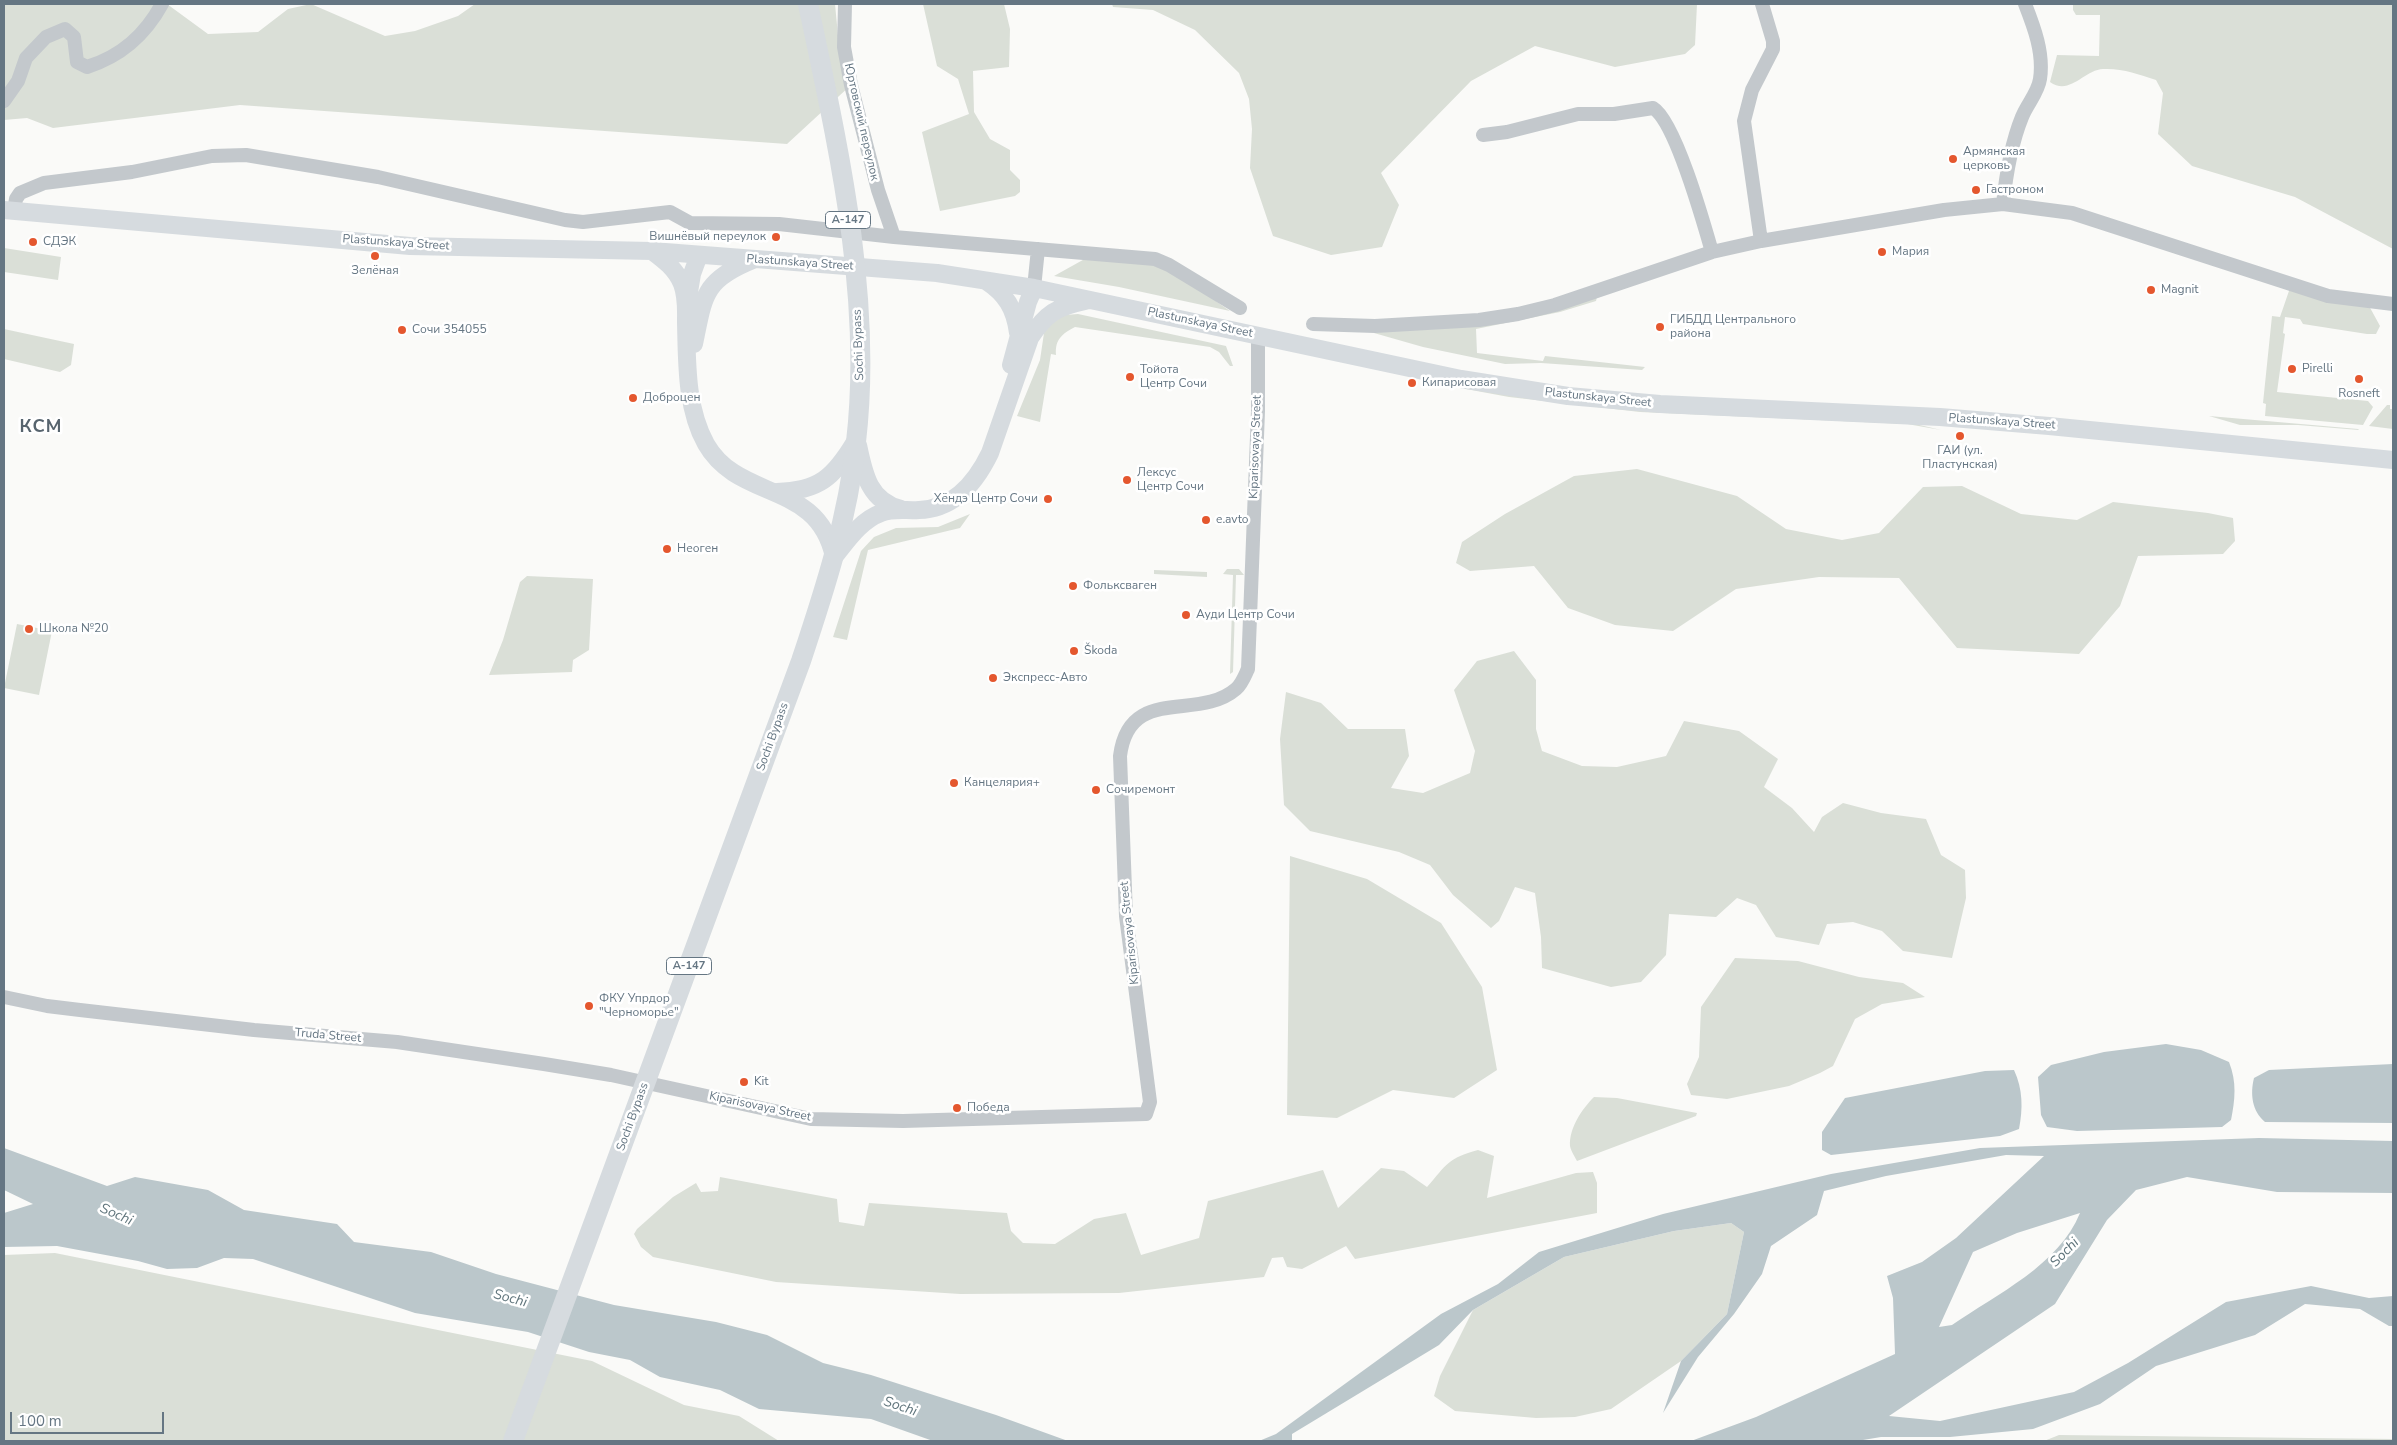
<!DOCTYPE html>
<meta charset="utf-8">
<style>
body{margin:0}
#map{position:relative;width:2397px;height:1445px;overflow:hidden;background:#fafaf8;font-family:"Nunito Sans",sans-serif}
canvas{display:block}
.frame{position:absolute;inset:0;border:5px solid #657683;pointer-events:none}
.scale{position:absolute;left:10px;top:1412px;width:154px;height:22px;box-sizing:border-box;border:2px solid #657683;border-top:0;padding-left:6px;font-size:15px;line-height:18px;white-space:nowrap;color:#657683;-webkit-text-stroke:4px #fff;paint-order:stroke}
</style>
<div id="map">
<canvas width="2397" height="1445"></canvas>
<div class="frame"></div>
<div class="scale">100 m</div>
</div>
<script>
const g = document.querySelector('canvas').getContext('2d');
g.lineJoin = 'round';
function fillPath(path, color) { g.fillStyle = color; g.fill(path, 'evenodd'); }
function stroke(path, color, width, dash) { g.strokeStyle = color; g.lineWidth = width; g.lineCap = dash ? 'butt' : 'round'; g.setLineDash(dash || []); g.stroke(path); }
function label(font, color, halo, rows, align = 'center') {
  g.font = font + ' "Nunito Sans",sans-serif'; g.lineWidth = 5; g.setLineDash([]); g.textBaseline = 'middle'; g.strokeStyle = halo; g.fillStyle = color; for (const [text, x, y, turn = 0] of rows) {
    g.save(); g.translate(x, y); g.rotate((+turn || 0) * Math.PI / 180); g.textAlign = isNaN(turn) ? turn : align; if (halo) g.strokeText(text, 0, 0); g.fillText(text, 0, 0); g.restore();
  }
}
fillPath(new Path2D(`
 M4 4H167L208 34 258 32 288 9 311 4 385 36 415 31 458 16 475 4H835L839 46 851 85 787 144 240 105 53 128 27 118 4 120Z
 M923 4H1004L1010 29 1009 67 973 71 974 112 990 139 1010 150V170L1020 180V192L1015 196 940 211 922 132 969 114 958 79 937 66Z
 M1112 4H1697L1695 45 1685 54 1615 67 1535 46 1471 81 1381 173 1399 205 1382 247 1331 255 1273 236 1250 168 1252 129 1249 99 1239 73 1195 30 1153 10 1113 7Z
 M2073 4H2393V249L2295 197 2192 166 2158 134 2163 93 2156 80C2138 74 2122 68 2103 69 2084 70 2070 96 2050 82L2057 55 2099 56 2100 15H2076L2073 10Z
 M4 248 61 257 58 280 4 272Z
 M1090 256 1145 261 1171 270 1230 311 1119 287 1054 276Z
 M2290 288 2368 304 2380 326 2376 334H2367L2303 324 2300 319 2285 317 2283 333 2285 334 2277 392 2368 401 2373 407 2363 425 2265 416 2266 404 2263 403 2272 316 2280 317Z
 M1597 297 1596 301 1560 312 1476 329 1477 353 1543 361 1545 356 1645 367 1642 370 1541 363 1505 364 1423 347 1374 333Z
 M1078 314 1226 346 1233 366H1230L1219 352 1210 347 1075 327C1062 334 1055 339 1056 355L1051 354 1040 422 1017 416 1040 360 1044 333 1049 324 1065 315Z
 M4 329 74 344 71 365 60 372 4 359Z
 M1429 385H1456L1907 422 1941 430 1907 424 1640 412 1509 397 1455 387 1427 386Z
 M2387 405H2390V409H2393V429L2369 426Z
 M2209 416 2358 429 2359 430 2298 425H2240Z
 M1637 469 1737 496 1786 529 1842 540 1879 533 1923 487 1962 486 2021 514 2077 520 2113 502 2208 513 2233 518 2235 541 2223 554 2138 556 2120 606 2079 654 1957 648 1899 578 1819 577 1736 589 1673 631 1615 625 1568 608 1534 566 1470 571 1456 563 1462 542 1505 514 1574 476Z
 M970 514 960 528 868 550 847 640 833 637 861 551 874 537 896 528 938 527Z
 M1227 569H1239L1244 575H1236L1233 672 1230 674 1233 575 1223 574Z
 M1154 570 1207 572V577L1154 574Z
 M527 576 593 579 589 650 573 660 572 672 489 675 503 640 520 582Z
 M17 624 52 631 39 695 4 688Z
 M1514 651 1536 680V729L1542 751 1582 766 1617 767 1666 756 1684 721 1739 731 1778 759 1764 787 1792 808 1814 832 1822 817 1843 803 1881 813 1926 819 1941 855 1965 870 1966 898 1952 958 1903 951 1882 931 1853 922 1827 924 1819 945 1776 937 1756 905 1737 898 1716 917 1669 914 1666 955 1641 982 1611 987 1542 968 1541 937 1535 893 1515 887 1499 921 1491 928 1453 895 1430 865 1399 852 1310 831 1284 805 1280 739 1286 692 1321 703 1348 729H1405L1409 756 1391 788 1423 793 1470 773 1475 751 1454 690 1477 661Z
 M1290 856 1367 879 1441 923 1482 987 1497 1070 1454 1098 1393 1090 1337 1118 1287 1115Z
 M1735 958 1798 961 1859 977 1903 983 1925 997 1882 1004 1855 1019 1833 1066 1820 1073 1789 1086 1727 1099 1691 1095 1687 1084 1699 1057 1701 1007Z
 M1594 1097 1617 1098 1697 1113 1696 1116 1577 1161C1575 1157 1571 1151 1570 1146 1569 1128 1582 1109 1594 1097Z
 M1478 1150 1494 1156 1487 1198 1576 1173 1593 1172 1597 1183V1213L1355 1259 1346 1246 1302 1269 1287 1267 1283 1257 1272 1258 1264 1277 1119 1293 960 1294 776 1282 653 1257 641 1247 634 1234 637 1229 673 1197 696 1183 701 1192 718 1191 720 1177 837 1199 839 1222 864 1226 869 1203 1007 1213 1011 1231 1023 1243 1055 1244 1094 1219 1126 1213 1141 1255 1199 1238 1208 1201 1323 1170 1338 1208 1381 1168 1404 1171 1427 1187C1447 1164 1448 1158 1478 1150Z
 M1731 1223 1744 1232 1727 1314 1681 1361 1611 1409 1575 1417 1536 1418 1455 1411 1434 1396 1440 1376 1473 1310 1564 1257 1674 1231Z
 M55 1253 592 1361 684 1405 739 1416 779 1441H4V1255Z
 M2059 1435 2393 1439V1441H2044Z`), '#dadfd7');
fillPath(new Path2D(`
 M2166 1044 2201 1050 2229 1062C2237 1082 2235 1100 2231 1120L2222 1127 2077 1131 2047 1127 2041 1115 2038 1077 2051 1065 2104 1052Z
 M2393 1064V1123L2265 1122C2252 1111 2250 1094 2254 1078L2269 1070Z
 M2014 1070C2023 1089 2023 1109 2019 1129L2000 1136 1831 1155 1822 1150V1132L1845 1098 1985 1071Z
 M2259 1138 2393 1141V1193L2277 1192 2187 1177 2136 1190 2107 1220 2055 1304 1889 1416 1940 1421 2074 1392 2128 1363 2226 1302 2311 1286 2369 1298 2393 1296V1326H2389L2360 1309 2305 1304 2255 1335 2156 1366 2100 1404 2033 1429 1950 1437H1881L1857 1441H1691L1756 1417 1895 1354 1893 1298 1887 1276 1922 1262 1956 1238 2044 1156 2006 1155 1886 1176 1824 1191 1817 1215 1771 1246 1762 1274 1734 1314 1698 1357 1663 1413 1681 1361 1727 1314 1744 1232 1731 1223 1674 1231 1564 1257 1473 1310 1439 1345 1292 1434V1441H1163H1259L1276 1434 1441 1314 1498 1284 1539 1252 1663 1214 1831 1174 1980 1148ZM2080 1213C2059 1265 1997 1294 1952 1325L1939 1327 1973 1252 2017 1233Z
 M4 1148 107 1186 135 1177 208 1190 244 1210 337 1224 354 1242 431 1252 496 1274 614 1305 716 1322 767 1335 823 1363 871 1375 996 1415 1068 1441H933L871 1419 759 1409 720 1390 660 1377 630 1360 589 1352 528 1332 415 1313 253 1259 224 1258 197 1268 167 1269 138 1261 57 1246 4 1247V1213L33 1204 4 1190Z`), '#bbc7cb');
stroke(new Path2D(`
 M845 4 844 47 851 85 878 190 894 237
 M4 101 18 81 26 58 46 37 65 29 74 37 77 62 87 67C122 56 145 35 162 4
 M1483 135 1507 132 1578 114H1614L1653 108C1675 121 1704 224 1712 252
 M2003 204C2006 175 2011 144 2022 117 2027 104 2038 93 2040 79 2044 53 2034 27 2025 4
 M14 211 16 199 20 193 44 183 132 172 212 156 246 155 378 177 565 220 583 222 670 212 690 223 779 224 894 237 1155 259 1169 265 1240 308
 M1761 241 1744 121 1752 90 1773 49V41L1762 4
 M1034 288 1038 249
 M1313 324 1375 326 1479 320 1518 314 1555 305 1712 252 1761 241 1944 210 2003 204 2072 213 2328 296 2393 304
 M4 997 47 1006 80 1010 254 1030 397 1042 544 1064 611 1075 811 1119 903 1121 1146 1114 1150 1102 1126 916 1120 756C1129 684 1198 722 1236 689 1242 684 1245 675 1248 669L1258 411V335`), '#c3c8cc', 14);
stroke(new Path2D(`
 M4 210 410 246 652 251 937 273 1034 288 1461 379 1568 396 1660 404 1940 417 2049 426 2393 460
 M652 251C664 260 676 269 682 284 687 297 686 309 686 322 687 363 686 408 706 444 739 502 818 480 834 557
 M986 281C1006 294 1015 309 1018 333
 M688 298 692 274 699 255
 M694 344C704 296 703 280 753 260
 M1011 365 1028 302 1034 288
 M858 445C864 474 869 501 901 509
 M777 492C819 491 834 477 855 442
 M834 557C847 541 861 520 881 513 893 508 907 511 919 510 954 509 976 482 990 453L1030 338C1046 313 1057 307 1085 301`), '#d6dbdf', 18);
stroke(new Path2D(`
 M513 1441 801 661C825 589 848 518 856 442 873 296 838 146 808 4`), '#d6dbdf', 20);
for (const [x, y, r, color] of [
 [1953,159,5,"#e4572e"],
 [1976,190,5,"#e4572e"],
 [776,237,5,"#e4572e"],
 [33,242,5,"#e4572e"],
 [1882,252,5,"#e4572e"],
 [375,256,5,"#e4572e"],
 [2151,290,5,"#e4572e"],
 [1660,327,5,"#e4572e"],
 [402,330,5,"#e4572e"],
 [2292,369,5,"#e4572e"],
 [1130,377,5,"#e4572e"],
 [2359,379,5,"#e4572e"],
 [1412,383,5,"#e4572e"],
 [633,398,5,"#e4572e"],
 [1960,436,5,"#e4572e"],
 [1127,480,5,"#e4572e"],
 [1048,499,5,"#e4572e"],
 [1206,520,5,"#e4572e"],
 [667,549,5,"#e4572e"],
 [1073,586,5,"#e4572e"],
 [1186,615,5,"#e4572e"],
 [29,629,5,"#e4572e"],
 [1074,651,5,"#e4572e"],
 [993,678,5,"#e4572e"],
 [954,783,5,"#e4572e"],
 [1096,790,5,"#e4572e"],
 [589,1006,5,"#e4572e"],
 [744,1082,5,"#e4572e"],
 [957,1108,5,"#e4572e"]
]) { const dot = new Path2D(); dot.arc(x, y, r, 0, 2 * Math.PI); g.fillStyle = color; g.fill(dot); stroke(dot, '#fff', 2); }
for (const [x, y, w] of [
 [848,220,45],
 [689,966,45]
]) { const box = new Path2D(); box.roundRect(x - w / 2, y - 8.5, w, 17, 4); g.fillStyle = '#fff'; g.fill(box); stroke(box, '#657683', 1); }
label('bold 11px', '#657683', null, [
 ["А-147",848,220],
 ["А-147",689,966]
]);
label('12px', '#657683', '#fff', [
 ["Юртовский переулок",861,122,77],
 ["Plastunskaya Street",396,243,4],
 ["Plastunskaya Street",800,263,4],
 ["Plastunskaya Street",1200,323,12],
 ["Sochi Bypass",859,345,-92],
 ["Plastunskaya Street",1598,398,6],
 ["Plastunskaya Street",2002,422,4],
 ["Kiparisovaya Street",1256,447,-88],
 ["Sochi Bypass",773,737,-70],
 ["Kiparisovaya Street",1130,933,-96],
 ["Truda Street",328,1036,5],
 ["Kiparisovaya Street",760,1107,12],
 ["Sochi Bypass",633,1117,-70]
]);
label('12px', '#657683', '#fff', [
 ["Армянская",1963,152],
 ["церковь",1963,166],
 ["Гастроном",1986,190],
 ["Вишнёвый переулок",766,237,"right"],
 ["СДЭК",43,242],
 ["Мария",1892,252],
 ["Зелёная",375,271,"center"],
 ["Magnit",2161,290],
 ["ГИБДД Центрального",1670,320],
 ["района",1670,334],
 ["Сочи 354055",412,330],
 ["Pirelli",2302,369],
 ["Тойота",1140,370],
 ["Центр Сочи",1140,384],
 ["Кипарисовая",1422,383],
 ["Rosneft",2359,394,"center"],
 ["Доброцен",643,398],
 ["ГАИ (ул.",1960,451,"center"],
 ["Пластунская)",1960,465,"center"],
 ["Лексус",1137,473],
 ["Центр Сочи",1137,487],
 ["Хёндэ Центр Сочи",1038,499,"right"],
 ["e.avto",1216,520],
 ["Неоген",677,549],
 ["Фольксваген",1083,586],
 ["Ауди Центр Сочи",1196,615],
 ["Школа №20",39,629],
 ["Škoda",1084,651],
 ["Экспресс-Авто",1003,678],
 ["Канцелярия+",964,783],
 ["Сочиремонт",1106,790],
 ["ФКУ Упрдор",599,999],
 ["\"Черноморье\"",599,1013],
 ["Kit",754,1082],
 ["Победа",967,1108]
], 'left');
label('italic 14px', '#60757c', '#fff', [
 ["Sochi",116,1215,24],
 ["Sochi",2065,1253,-46],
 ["Sochi",510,1299,15],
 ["Sochi",900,1407,19]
]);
g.letterSpacing = '1px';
label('bold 18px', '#57646e', '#fff', [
 ["КСМ",41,428]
]);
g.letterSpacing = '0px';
</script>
